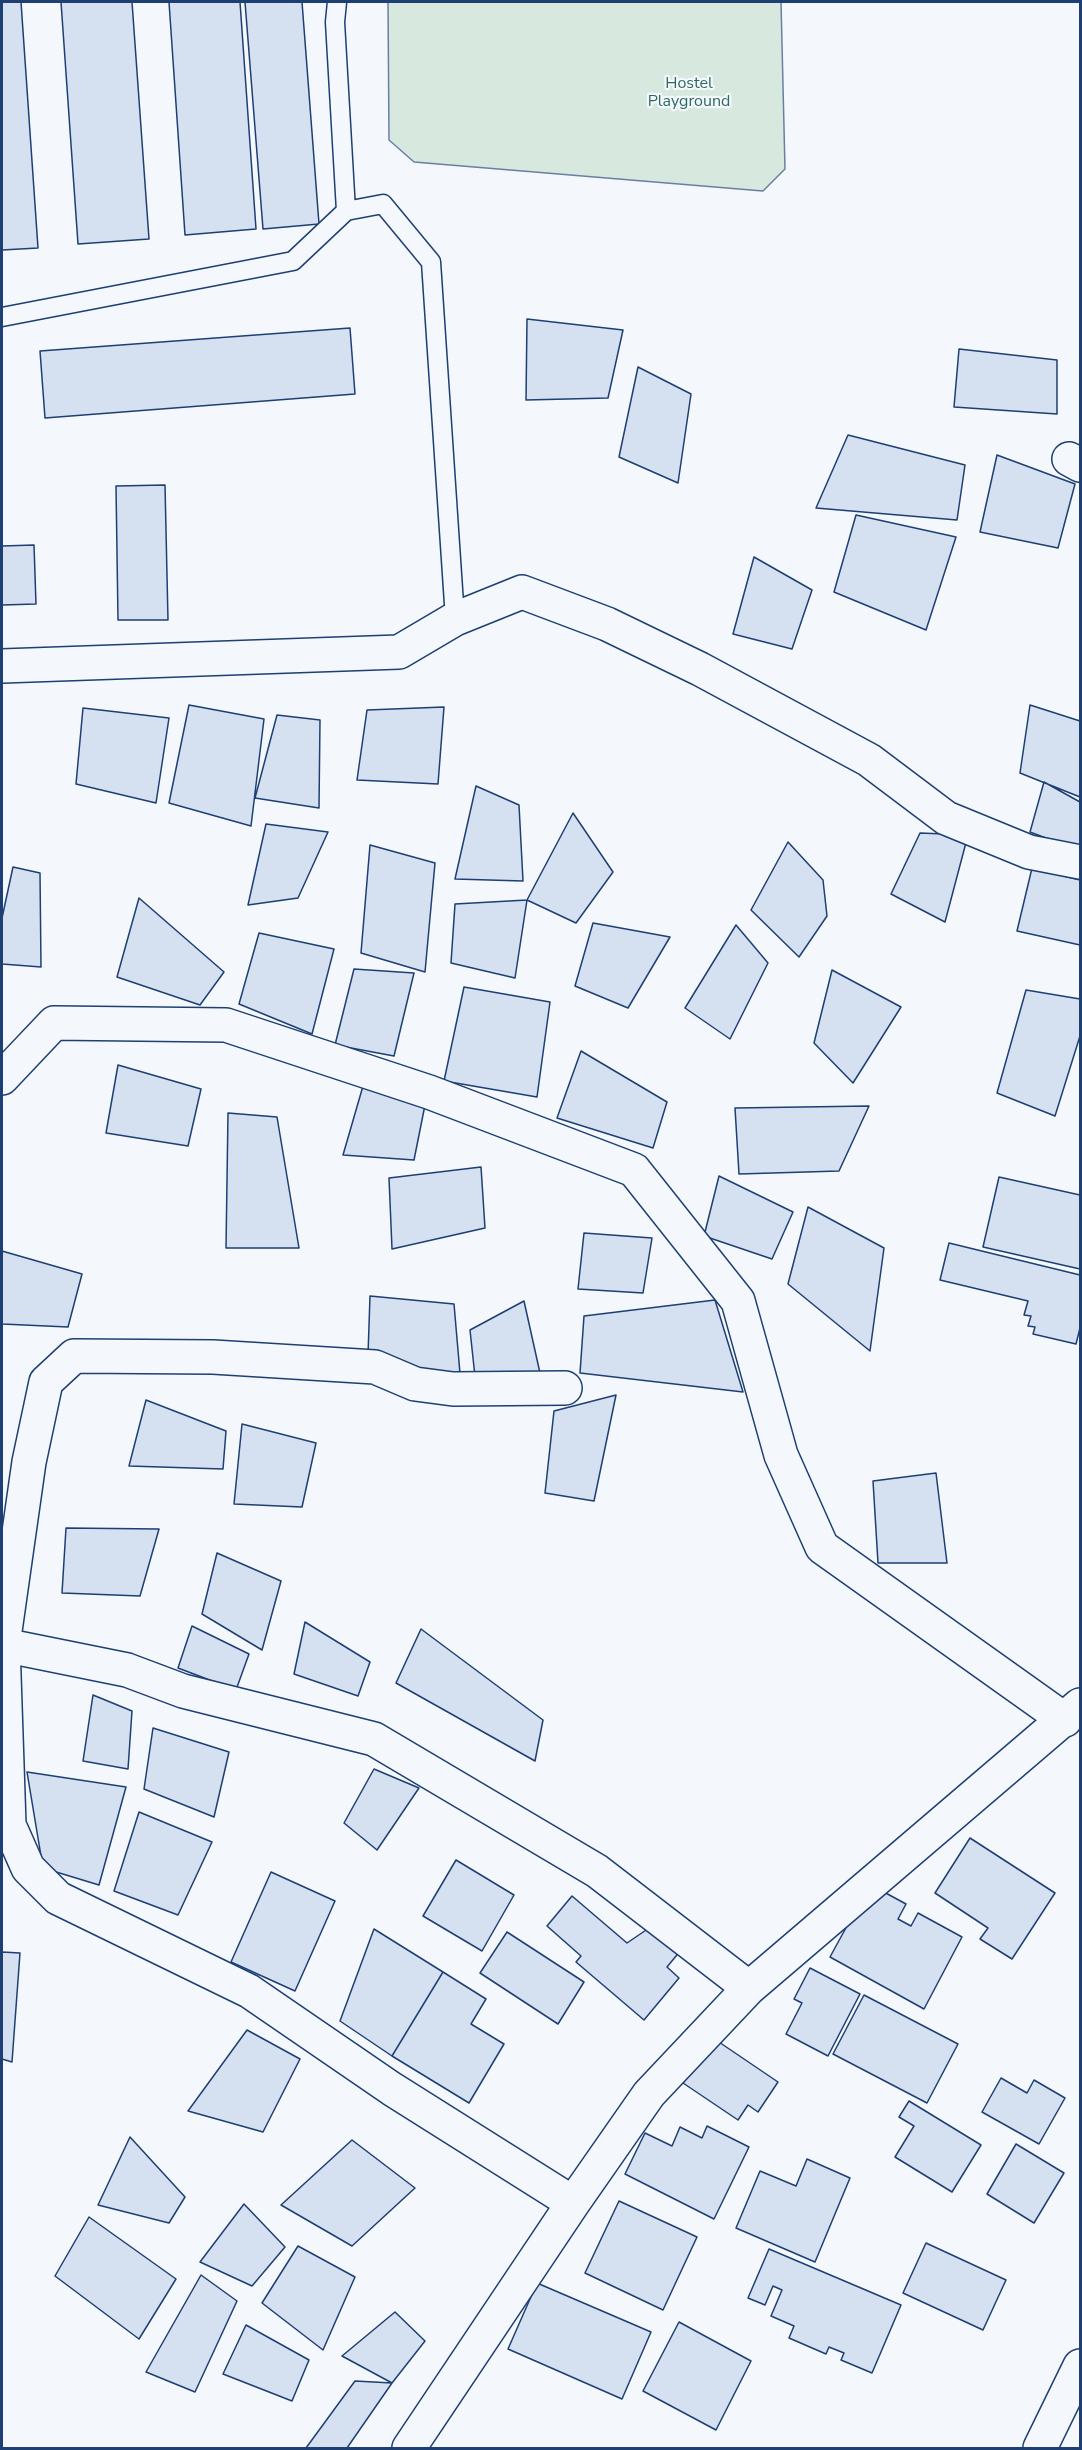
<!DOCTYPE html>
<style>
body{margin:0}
#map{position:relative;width:1082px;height:2450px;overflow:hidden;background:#f4f7fb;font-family:"Nunito Sans",sans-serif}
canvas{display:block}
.frame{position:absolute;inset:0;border:3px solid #1d3f73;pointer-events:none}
</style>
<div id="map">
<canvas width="1082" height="2450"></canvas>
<div class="frame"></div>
</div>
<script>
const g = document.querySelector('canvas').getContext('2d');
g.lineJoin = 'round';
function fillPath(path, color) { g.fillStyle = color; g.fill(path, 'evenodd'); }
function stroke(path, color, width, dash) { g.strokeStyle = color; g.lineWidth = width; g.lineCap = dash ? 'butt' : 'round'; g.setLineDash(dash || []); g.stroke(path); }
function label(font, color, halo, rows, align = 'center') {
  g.font = font + ' "Nunito Sans",sans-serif'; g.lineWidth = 4.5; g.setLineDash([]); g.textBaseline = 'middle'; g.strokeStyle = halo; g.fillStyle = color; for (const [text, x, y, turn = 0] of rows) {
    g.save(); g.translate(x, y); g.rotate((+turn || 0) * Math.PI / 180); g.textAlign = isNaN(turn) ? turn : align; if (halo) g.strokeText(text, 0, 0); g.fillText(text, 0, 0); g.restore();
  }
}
const green = new Path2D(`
 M388 2H781L785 169 763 191 414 162 389 140Z`);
fillPath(green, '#d7e8df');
stroke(green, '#687fa3', 1.5);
const building = new Path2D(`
 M2 2H21L38 248 2 250Z
 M61 2H132L149 239 78 244Z
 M169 2H240L256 229 185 235Z
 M245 2H302L319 224 263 229Z
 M527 319 623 330 608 398 526 400Z
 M350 328 355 394 45 418 40 351Z
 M959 349 1057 360V414L954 407Z
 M638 367 691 394 678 483 619 457Z
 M848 435 965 465 957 520 816 508Z
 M997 455 1075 484 1058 548 980 532Z
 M165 485 168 620H118L116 486Z
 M856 515 956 537 926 630 834 592Z
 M34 545 36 604 2 605V546Z
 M754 557 812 590 792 649 733 634Z
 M189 705 264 719 251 826 169 803Z
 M1030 705 1080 721V797L1020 773Z
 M444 707 438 784 357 780 367 710Z
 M83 708 169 718 156 803 76 784Z
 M277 715 320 720 319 808 255 798Z
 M1044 782 1080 802V851L1030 832Z
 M476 786 519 805 523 881 455 879Z
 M573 813 613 872 576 923 527 900Z
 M266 824 328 832 298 898 248 905Z
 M920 833 968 835 945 922 891 894Z
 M788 842 823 880 827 916 799 957 751 910Z
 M370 845 435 863 425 972 361 953Z
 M13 867 40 873 41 967 2 964V918Z
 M1032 868 1080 880V945L1017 931Z
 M139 898 224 972 200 1005 117 977Z
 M527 900 515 978 451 963 455 904Z
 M593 923 670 937 628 1008 575 986Z
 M736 925 768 963 730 1039 685 1008Z
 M259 933 334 949 312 1034 239 1004Z
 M354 969 414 973 394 1056 335 1045Z
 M832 970 901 1007 853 1083 814 1043Z
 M464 987 550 1002 537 1097 444 1081Z
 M1026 990 1080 999V1036L1055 1116 997 1093Z
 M581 1051 667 1102 653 1148 557 1118Z
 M118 1065 201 1089 188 1146 106 1133Z
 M363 1086 425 1105 414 1160 343 1155Z
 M869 1106 839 1171 739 1174 735 1108Z
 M228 1113 277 1117 299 1248H226Z
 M481 1167 485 1228 392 1249 389 1178Z
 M719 1176 793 1212 772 1259 704 1236Z
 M999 1177 1080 1195V1269L983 1247Z
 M808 1207 884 1248 870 1351 788 1284Z
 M584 1233 652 1238 643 1293 578 1289Z
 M949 1243 1080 1275V1328L1076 1344 1033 1334 1035 1327 1028 1326 1031 1316 1024 1315 1028 1301 940 1280Z
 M2 1251 82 1274 68 1327 2 1324Z
 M370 1296 454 1304 461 1385 368 1355Z
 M715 1300 743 1392 580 1373 584 1316Z
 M524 1301 540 1373 476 1386 470 1330Z
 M616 1395 594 1501 545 1493 554 1411Z
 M146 1400 226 1431 223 1469 129 1466Z
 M242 1424 316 1443 302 1507 234 1504Z
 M936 1473 947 1563H878L873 1481Z
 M66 1528 159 1529 140 1596 62 1593Z
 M217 1553 281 1581 262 1650 202 1614Z
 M305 1622 370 1662 358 1696 294 1674Z
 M192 1626 249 1654 236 1690 178 1668Z
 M421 1629 543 1720 535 1761 396 1683Z
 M93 1695 132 1711 128 1769 83 1761Z
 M153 1728 229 1752 214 1817 144 1789Z
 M374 1769 419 1788 377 1850 344 1823Z
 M27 1772 126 1787 99 1885 43 1868Z
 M139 1812 212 1842 178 1915 114 1891Z
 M970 1838 1055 1893 1012 1959 980 1939 988 1928 935 1893Z
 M456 1860 514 1895 482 1951 423 1916Z
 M271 1872 335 1901 295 1991 231 1962Z
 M882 1891 906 1904 898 1919 911 1926 918 1913 962 1937 924 2009 830 1957 865 1893 878 1900Z
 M572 1896 627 1943 652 1926 681 1950 667 1967 679 1978 644 2020 576 1962 581 1956 547 1926Z
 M374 1929 443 1972 392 2056 340 2021Z
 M507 1932 584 1982 558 2024 480 1973Z
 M2 1952 20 1953 12 2062 2 2059Z
 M810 1968 860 1994 828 2056 786 2034 802 2003 794 1999Z
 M443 1972 486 1999 471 2024 504 2044 469 2103 392 2056Z
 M864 1995 958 2044 927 2103 833 2054Z
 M247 2030 300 2059 263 2132 188 2111Z
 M713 2038 778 2082 758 2112 748 2105 738 2120 683 2083Z
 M1001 2078 1027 2093 1034 2080 1065 2098 1039 2144 982 2112Z
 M909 2101 981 2145 952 2192 895 2157 914 2126 899 2117Z
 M707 2126 749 2147 714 2219 625 2174 645 2133 672 2146 680 2127 702 2138Z
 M130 2137 185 2197 169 2223 98 2205Z
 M352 2140 415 2188 352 2246 281 2205Z
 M1016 2144 1064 2173 1034 2223 987 2194Z
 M807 2159 850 2178 815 2262 736 2228 760 2171 796 2186Z
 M619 2201 697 2237 663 2310 585 2273Z
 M244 2204 285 2247 252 2286 200 2262Z
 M89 2217 176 2279 139 2339 55 2276Z
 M926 2243 1006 2280 983 2330 903 2293Z
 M298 2246 355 2277 323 2350 262 2303Z
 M769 2249 901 2305 872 2373 841 2360 844 2353 829 2347 826 2354 789 2338 794 2326 771 2316 782 2290 773 2286 765 2305 748 2298Z
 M201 2275 237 2301 195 2392 146 2372Z
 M537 2283 651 2332 622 2399 508 2349Z
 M395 2312 425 2341 392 2383 342 2356Z
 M679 2322 751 2361 716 2430 643 2391Z
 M246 2325 309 2360 292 2401 223 2374Z
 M355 2381 392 2383 347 2448H306Z`);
fillPath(building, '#d5e0f0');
stroke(building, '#1d3f73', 1.5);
const service = new Path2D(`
 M337 2 335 22 346 211
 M2 317 293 261 346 211 383 204 431 262 455 619`);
const minor = new Path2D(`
 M1069 459 1080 465
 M2 666 399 652 455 619 522 592 607 624 700 669 869 760 946 818 1029 852 1080 862
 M2 1078 54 1023 226 1025 429 1092 634 1170 738 1301 781 1455 822 1547 1065 1720
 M3 1645 127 1670 183 1691 374 1739 597 1871 749 1988
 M2 1825H9L3 1645 29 1462 46 1382 74 1356 213 1357 375 1367 415 1384 453 1389 565 1388
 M9 1825 28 1868 58 1898 249 1991 392 2089 573 2203
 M409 2448 573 2203 649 2094 749 1988 1080 1705
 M1040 2448 1080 2366`);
stroke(service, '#1d3f73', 21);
stroke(minor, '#1d3f73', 36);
stroke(service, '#f4f7fb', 18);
stroke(minor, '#f4f7fb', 33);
label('16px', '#2c6c60', '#f4f7fb', [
 ["Hostel",689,84],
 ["Playground",689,102]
]);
</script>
